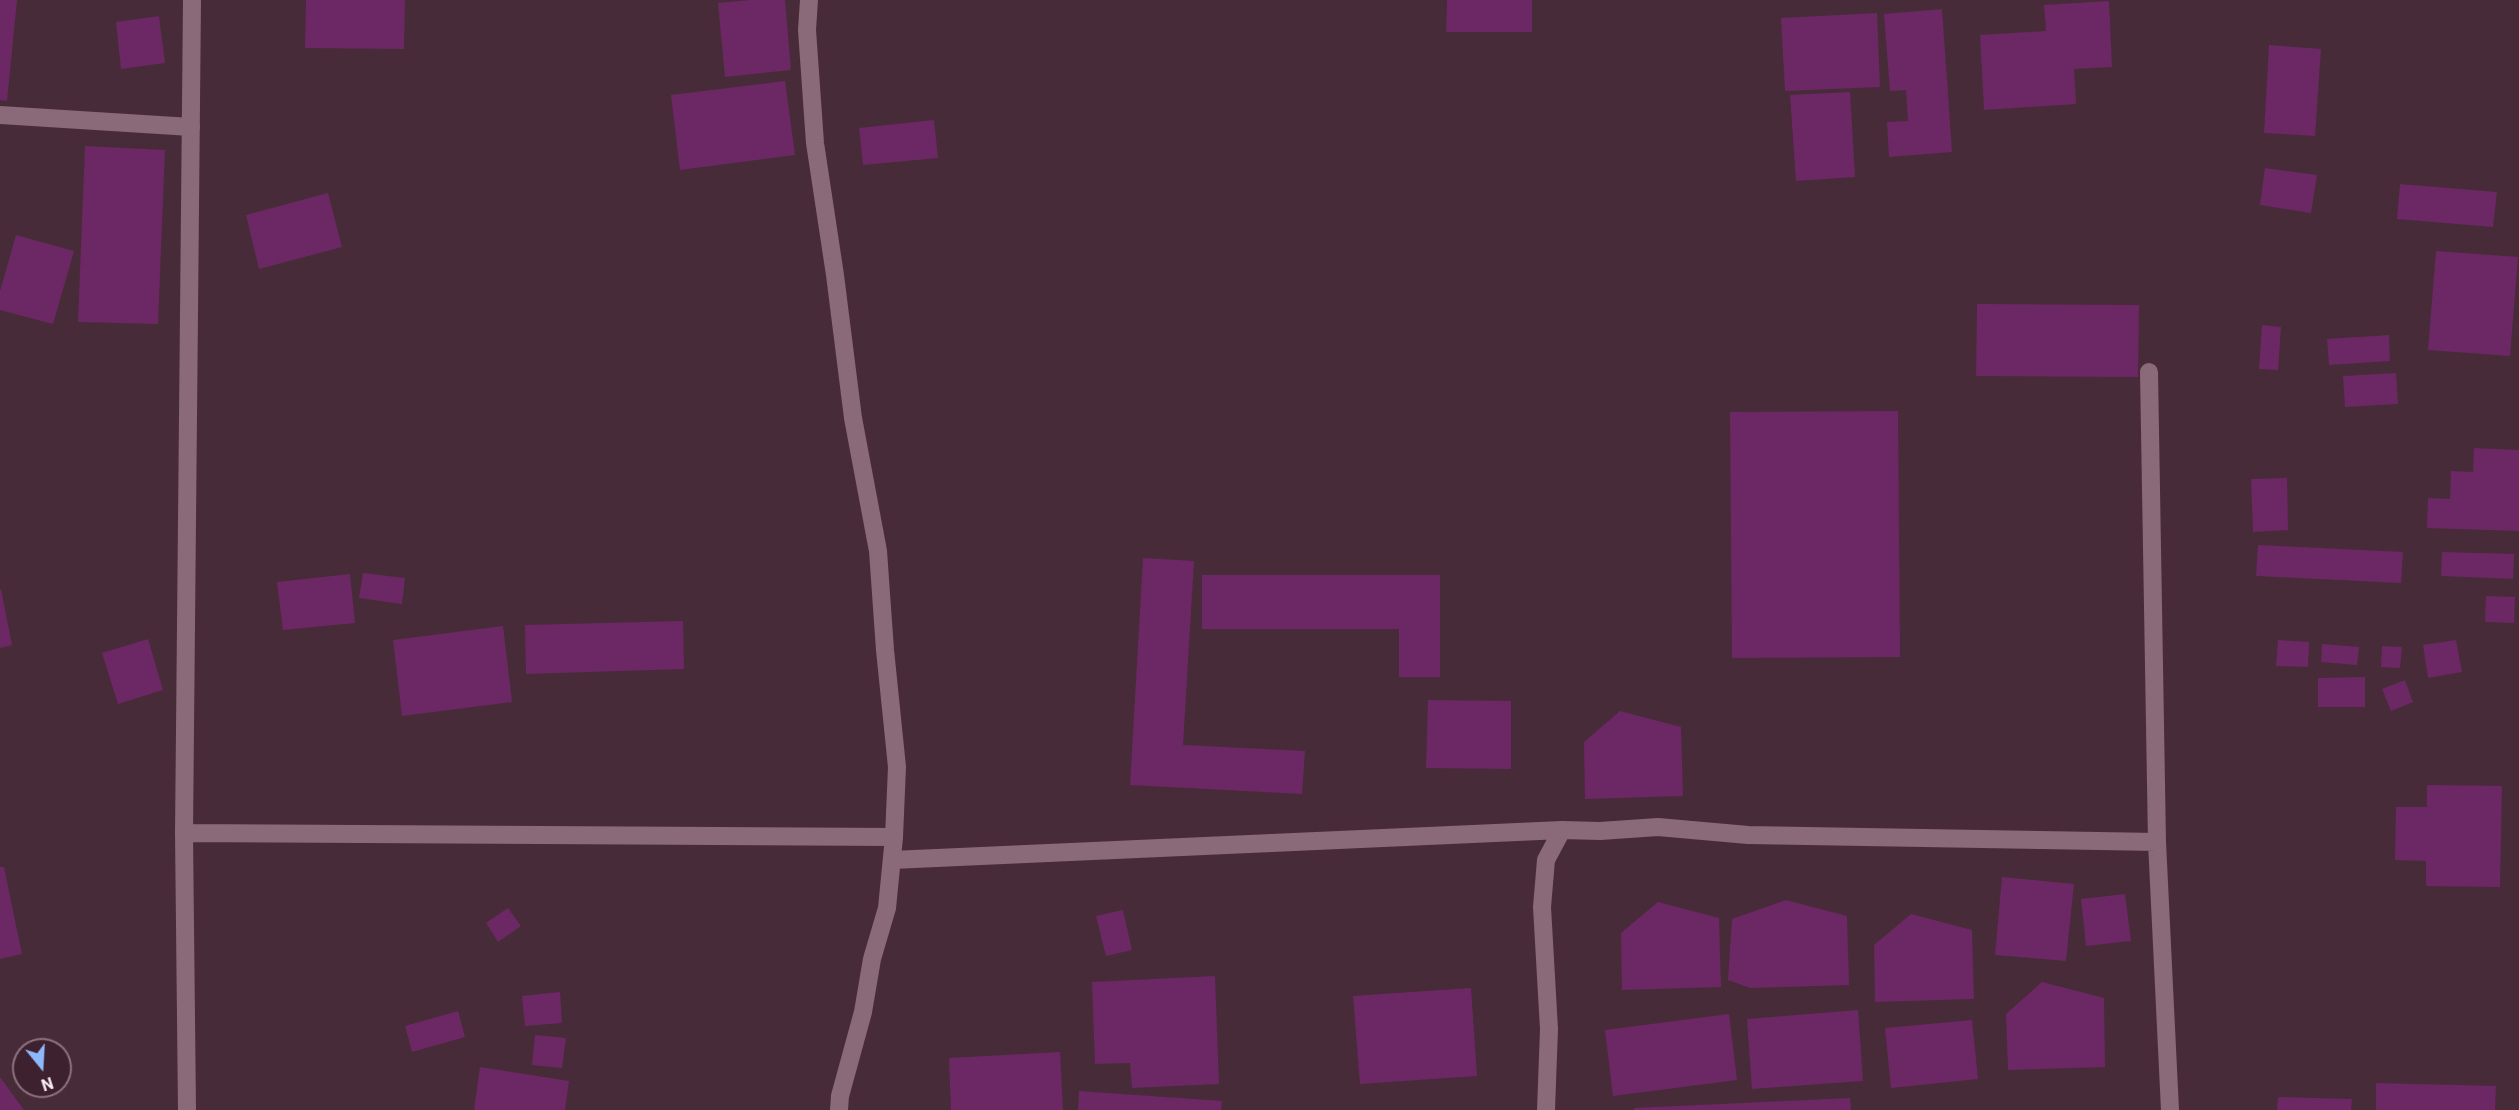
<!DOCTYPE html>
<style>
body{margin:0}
#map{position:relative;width:2519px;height:1110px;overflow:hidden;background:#482b38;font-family:Roboto,sans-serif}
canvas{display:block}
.north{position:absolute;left:12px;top:1038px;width:60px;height:60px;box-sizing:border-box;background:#3d212e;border:2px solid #8a737d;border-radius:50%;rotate:162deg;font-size:16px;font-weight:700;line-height:24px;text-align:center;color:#fdeef4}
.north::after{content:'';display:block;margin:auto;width:21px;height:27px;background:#8db9fc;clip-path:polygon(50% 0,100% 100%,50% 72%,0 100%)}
</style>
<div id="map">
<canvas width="2519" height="1110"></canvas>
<div class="north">N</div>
</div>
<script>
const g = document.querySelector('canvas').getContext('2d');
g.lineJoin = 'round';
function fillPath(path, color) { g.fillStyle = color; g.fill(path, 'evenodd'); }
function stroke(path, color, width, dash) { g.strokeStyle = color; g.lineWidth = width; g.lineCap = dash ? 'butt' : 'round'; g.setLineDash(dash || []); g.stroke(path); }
fillPath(new Path2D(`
 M0 0H17L7 101 0 100Z
 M306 0H405L404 49 305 48Z
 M750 0H785L791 70 725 77 718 3Z
 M1447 0H1532V32H1446Z
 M2109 1 2112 67 2074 69 2076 104 1984 110 1980 35 2046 31 2044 5Z
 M1942 9 1952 152 1889 157 1887 122 1908 121 1906 90 1890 91 1884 14Z
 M1877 13 1880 87 1785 91 1781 18Z
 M159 16 165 63 121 69 116 22Z
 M2269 45 2321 49 2315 136 2264 133Z
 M785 81 795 155 680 170 671 95Z
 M1850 92 1855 177 1796 181 1790 95Z
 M934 120 938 158 863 165 859 128Z
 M85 146 165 150 158 324 78 322Z
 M2265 168 2317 175 2311 213 2260 205Z
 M2400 184 2497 192 2493 227 2397 219Z
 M328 193 342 247 259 269 246 215Z
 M16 235 74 251 53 324 0 310V291Z
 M2436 251 2518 257 2510 356 2428 350Z
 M1977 304 2139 305 2138 377 1976 376Z
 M2262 325 2281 327 2278 370 2259 369Z
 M2389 335 2390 361 2329 365 2327 339Z
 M2396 373 2398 404 2345 407 2343 376Z
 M1898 411 1900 657 1732 658 1730 412Z
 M2474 448 2519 450V531L2427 528 2428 498 2450 499 2451 471 2473 472Z
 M2287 478 2288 530 2253 532 2251 479Z
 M2258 545 2403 552 2401 583 2256 576Z
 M2442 552 2514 554 2513 579 2441 576Z
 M1143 558 1194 561 1183 745 1305 751 1302 794 1130 785Z
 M363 573 405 578 402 604 359 598Z
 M350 574 355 623 283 630 277 582Z
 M1202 575H1440V677H1399V629H1202Z
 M1 589 12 645 0 648V590Z
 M2486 596 2515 597 2514 623 2485 622Z
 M683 621 684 669 526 674 525 625Z
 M503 626 512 702 402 716 393 640Z
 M148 639 163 690 118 704 102 653Z
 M2278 640 2309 642 2308 667 2276 666Z
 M2456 640 2462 672 2428 678 2423 645Z
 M2322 644 2359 647 2357 665 2321 662Z
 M2382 646 2402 647 2400 668 2381 667Z
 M2365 677V707H2318V678Z
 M2405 680 2413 702 2391 711 2382 689Z
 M1428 700 1511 701V769L1426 768Z
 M1620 711 1681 727 1683 796 1585 799 1584 742Z
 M2427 785 2502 786 2500 887 2426 886V861L2395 860 2396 807H2427Z
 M0 867H4L22 954 0 959Z
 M2002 877 2074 884 2066 961 1995 955Z
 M2125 894 2131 941 2086 946 2081 899Z
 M1786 900 1847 916 1849 985 1750 988 1728 980 1732 919Z
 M1658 902 1719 918 1721 987 1622 990 1621 933Z
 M508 908 521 926 498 942 486 923Z
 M1123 910 1132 950 1106 956 1096 916Z
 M1911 914 1972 930 1974 999 1875 1002 1874 945Z
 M1215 976 1219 1084 1132 1088 1130 1063 1095 1064 1092 982Z
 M2042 982 2104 998 2105 1067 2008 1070 2006 1014Z
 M1471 988 1477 1076 1360 1084 1353 996Z
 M560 992 562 1023 525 1026 522 996Z
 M1858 1010 1863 1081 1752 1089 1747 1019Z
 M458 1011 465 1037 412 1052 405 1026Z
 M1729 1014 1737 1080 1613 1096 1605 1030Z
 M1972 1020 1978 1079 1891 1088 1885 1028Z
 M535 1035 566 1038 562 1068 532 1065Z
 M1060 1052 1063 1110H951L949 1058Z
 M480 1067 569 1081 565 1110H474Z
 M0 1077 24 1110H0Z
 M2376 1083 2496 1086 2495 1110H2376Z
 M1079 1091 1222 1101 1221 1110H1078Z
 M2278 1097 2352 1099 2351 1110H2277Z
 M1850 1098 1851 1110H1634V1108Z`), '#6b2864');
stroke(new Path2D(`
 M192 0 184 833 894 837
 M184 833 187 1110
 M892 860 1562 830`), '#8a6978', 18);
stroke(new Path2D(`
 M809 0 807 30 815 143 835 275 853 418 878 551 885 650 897 767 894 837 887 908 872 959 863 1012 840 1096 839 1110
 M0 115 191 127
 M2149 372 2157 842 2170 1110
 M1546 1110 1549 1029 1542 907 1546 860 1562 830 1600 831 1658 827 1748 835 2157 842`), '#8a6978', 18);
</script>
